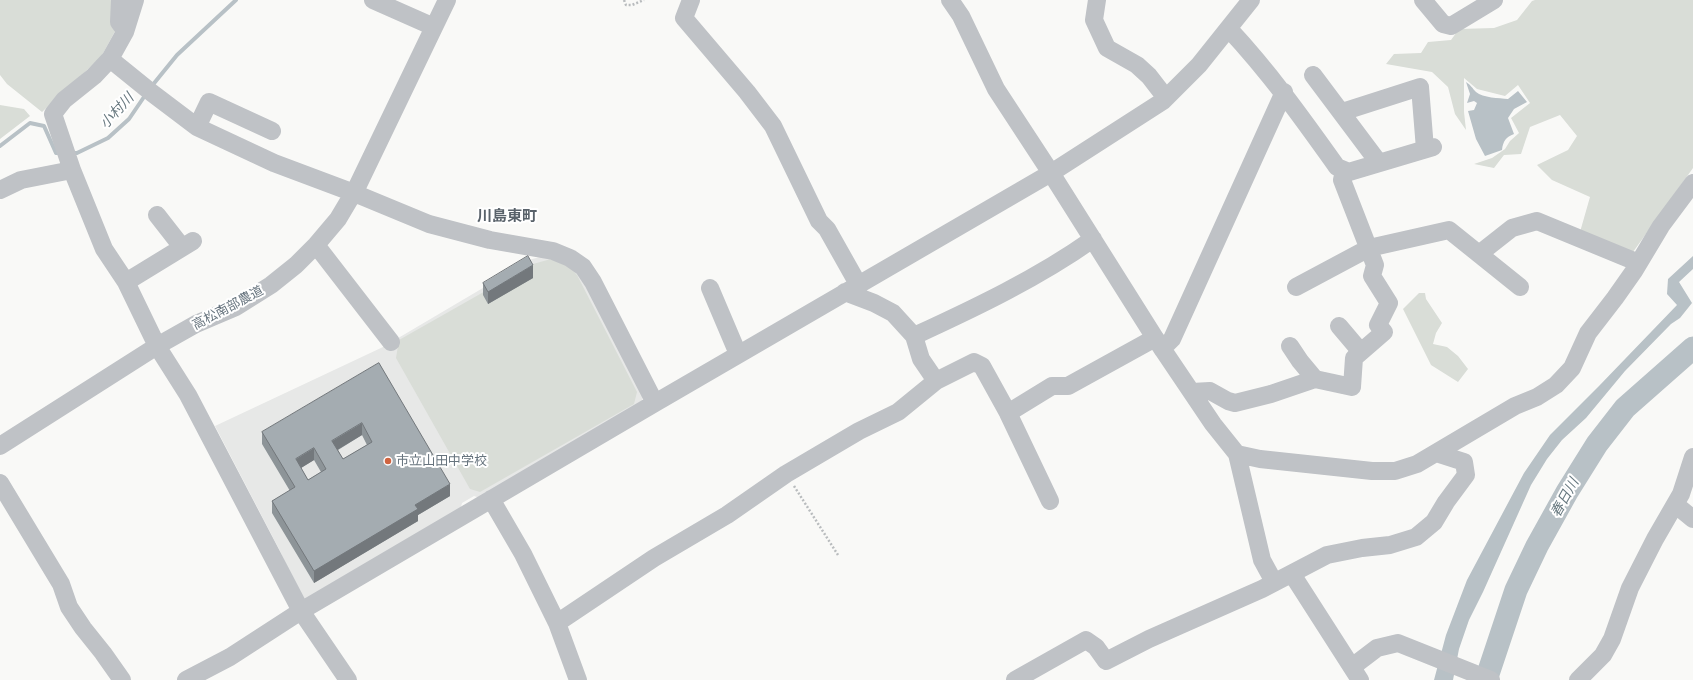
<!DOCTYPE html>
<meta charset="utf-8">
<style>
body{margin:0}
canvas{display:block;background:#f9f9f7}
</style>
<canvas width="1693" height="680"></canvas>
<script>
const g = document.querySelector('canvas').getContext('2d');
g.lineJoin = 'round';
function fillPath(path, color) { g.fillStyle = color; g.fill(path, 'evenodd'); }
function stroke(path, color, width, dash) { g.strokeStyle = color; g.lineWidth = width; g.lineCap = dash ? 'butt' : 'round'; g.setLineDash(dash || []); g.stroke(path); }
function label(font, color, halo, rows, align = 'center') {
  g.font = font + ' Montserrat,"Noto Sans JP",sans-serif'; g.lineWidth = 4; g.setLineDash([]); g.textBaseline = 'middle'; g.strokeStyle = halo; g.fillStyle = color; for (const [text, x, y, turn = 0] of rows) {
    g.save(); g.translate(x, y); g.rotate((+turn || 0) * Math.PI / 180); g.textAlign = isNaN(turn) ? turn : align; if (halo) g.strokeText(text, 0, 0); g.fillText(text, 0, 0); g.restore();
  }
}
fillPath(new Path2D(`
 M549 255 580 270 643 395 642 402 480 498 474 496 462 503 460 511 310 602 303 599 279 549 215 426 383 347 532 259Z`), '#e7e8e7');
fillPath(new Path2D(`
 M0 0H129L125 13 101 57 42 112 7 84 0 75Z
 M1535 0H1693V168L1633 252 1580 232 1590 197 1552 180 1537 165 1568 150 1577 136 1560 115 1530 127 1521 154 1504 155 1494 168 1474 164 1492 158 1505 149 1510 141 1519 133 1511 118 1530 103 1518 85 1505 96 1477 89 1464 78V112L1466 130 1455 114 1448 87 1432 72 1386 64 1394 54 1421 53 1428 42 1451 40 1459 29 1494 28 1517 20 1532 1Z
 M0 105 24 109 30 116 0 139Z
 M551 259 570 267 577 275 637 392 634 404 480 492 470 489 396 358 399 340 533 264Z
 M1419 293H1425L1426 299 1442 323 1436 333 1433 344 1447 347 1458 356 1468 369 1458 382 1431 365 1403 309Z`), '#d9ddd7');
fillPath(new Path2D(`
 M1466 82C1471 85 1472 88 1476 92 1483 98 1499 98 1508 99L1518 91 1527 102 1514 109 1508 118 1514 134C1506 137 1503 141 1502 150L1485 156 1476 139 1468 111 1474 110 1477 103 1474 101 1467 103 1470 94Z
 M1693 256V269L1679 282 1692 303 1680 318 1671 324 1625 371 1586 418 1562 440 1547 459 1531 485 1483 592 1469 620 1459 649 1453 680H1434L1446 635 1467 580 1524 473 1550 435 1599 386 1677 305 1667 294 1668 279Z`), '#b8c1c6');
stroke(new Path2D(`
 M151 87 177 55 236 0
 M0 146 30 123 44 126 56 153H62
 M71 153H77L108 138 129 119 146 94`), '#b8c1c6', 4);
stroke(new Path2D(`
 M1486 680 1516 590 1537 546 1567 492 1597 444 1625 408 1693 348`), '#b8c1c6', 23);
stroke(new Path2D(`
 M624 0 626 5H632L644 0
 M794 486 838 555`), '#b9bcbe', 2.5, [2, 2]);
stroke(new Path2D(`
 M120 0 119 22 124 29
 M135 0 125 32 110 59 94 76 64 100 53 114 72 170 104 249 126 282 157 346 188 395 301 611 348 680
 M373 0 434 27
 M691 0 684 18 747 92 773 126 819 221 827 229 858 284
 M950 0 961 16 996 89 1051 173 1155 338 1213 424 1237 454 1262 560 1274 582
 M1097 0 1094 20 1107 48 1137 65 1149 76 1166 98
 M1423 0 1443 24 1451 26 1494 0
 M1229 29C1270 73 1302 118 1337 167L1349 172 1433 147
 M110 59 152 93 197 127 274 163 354 193 429 224 490 240 553 251 570 258 583 267 593 282 655 403
 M1313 75 1379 163
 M1342 112 1420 87 1425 149
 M197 127 209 102 272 131
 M0 190 21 180 72 170
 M157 215 182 247
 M316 245 391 342
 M1479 254 1512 228 1537 221 1639 263
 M126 282 193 241
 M1296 287 1369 248 1449 230 1520 287
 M710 288 738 354
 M845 292 874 303 893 313 914 336 921 359 936 381
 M1339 326 1361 352
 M914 336C975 308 1038 278 1093 239
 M1290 346 1300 361 1315 379
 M1162 349 1172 339 1284 92
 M1192 392 1210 391 1228 401 1235 403 1271 394 1315 379 1352 387 1354 358 1384 332 1378 325 1389 303 1372 276 1375 265 1342 180 1344 171
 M1008 413 1052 386H1068L1155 338
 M0 446 157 346 196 324 236 307 271 285 296 265 316 245 338 219 357 187 447 0
 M1237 454 1260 459 1372 471H1395L1417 464 1515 406 1537 397 1556 385 1572 368 1588 333 1615 298 1634 271 1661 226 1693 183
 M0 483 61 584 69 607 83 628 103 653 122 680
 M491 499 523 554 557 623 578 680
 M1676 505 1693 519
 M1292 574 1360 680
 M557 623 654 558 727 515 786 474 859 431 898 412 936 381 974 362 982 366 1008 413 1050 501
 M1352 667 1377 648 1398 643 1491 680
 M186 680 230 657 301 611 655 403 1051 173 1163 101 1199 65 1251 0
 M1015 680 1086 640 1096 647 1106 661 1149 639 1262 589 1327 555 1362 548 1390 545 1416 537 1434 522 1446 502 1466 475 1464 462 1436 453
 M1578 680 1603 655 1612 639 1630 588 1655 539 1681 494 1693 457`), '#bfc2c6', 18);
fillPath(new Path2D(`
 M533 278 488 304 483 295V283Z
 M379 363 450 496 418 515V521L314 583 272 513V501L290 491 262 444V432ZM362 435 367 445 343 459 338 450ZM314 460 321 472 308 480 301 468Z`), '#8d9498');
fillPath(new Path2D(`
 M533 265V278L488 304V292Z
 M362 423V435L332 453V441Z
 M314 448V460L296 471V459Z
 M450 484V496L418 515V521L314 583V571L415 505Z`), '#73787c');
const building = new Path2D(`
 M528 256 533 265 488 292 483 283Z
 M379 363 450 484 415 505 418 509 314 571 272 501 295 487 262 432ZM362 423 372 442 343 459 332 441ZM314 448 326 469 308 480 296 459Z`);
fillPath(building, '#a4acb1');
stroke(building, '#73787c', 1);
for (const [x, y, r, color] of [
 [388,461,4,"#d06440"]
]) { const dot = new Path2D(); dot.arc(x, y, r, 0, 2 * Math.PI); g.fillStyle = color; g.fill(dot); stroke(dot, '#fff', 1.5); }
label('13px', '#67747e', '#fff', [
 ["高松南部農道",228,308,-28]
]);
label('13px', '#67747e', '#fff', [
 ["市立山田中学校",396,461]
], 'left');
label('italic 14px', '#67787f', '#fff', [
 ["小村川",117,111,-47],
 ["春日川",1565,498,-61]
]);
label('bold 15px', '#59626a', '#fff', [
 ["川島東町",507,217]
]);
</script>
